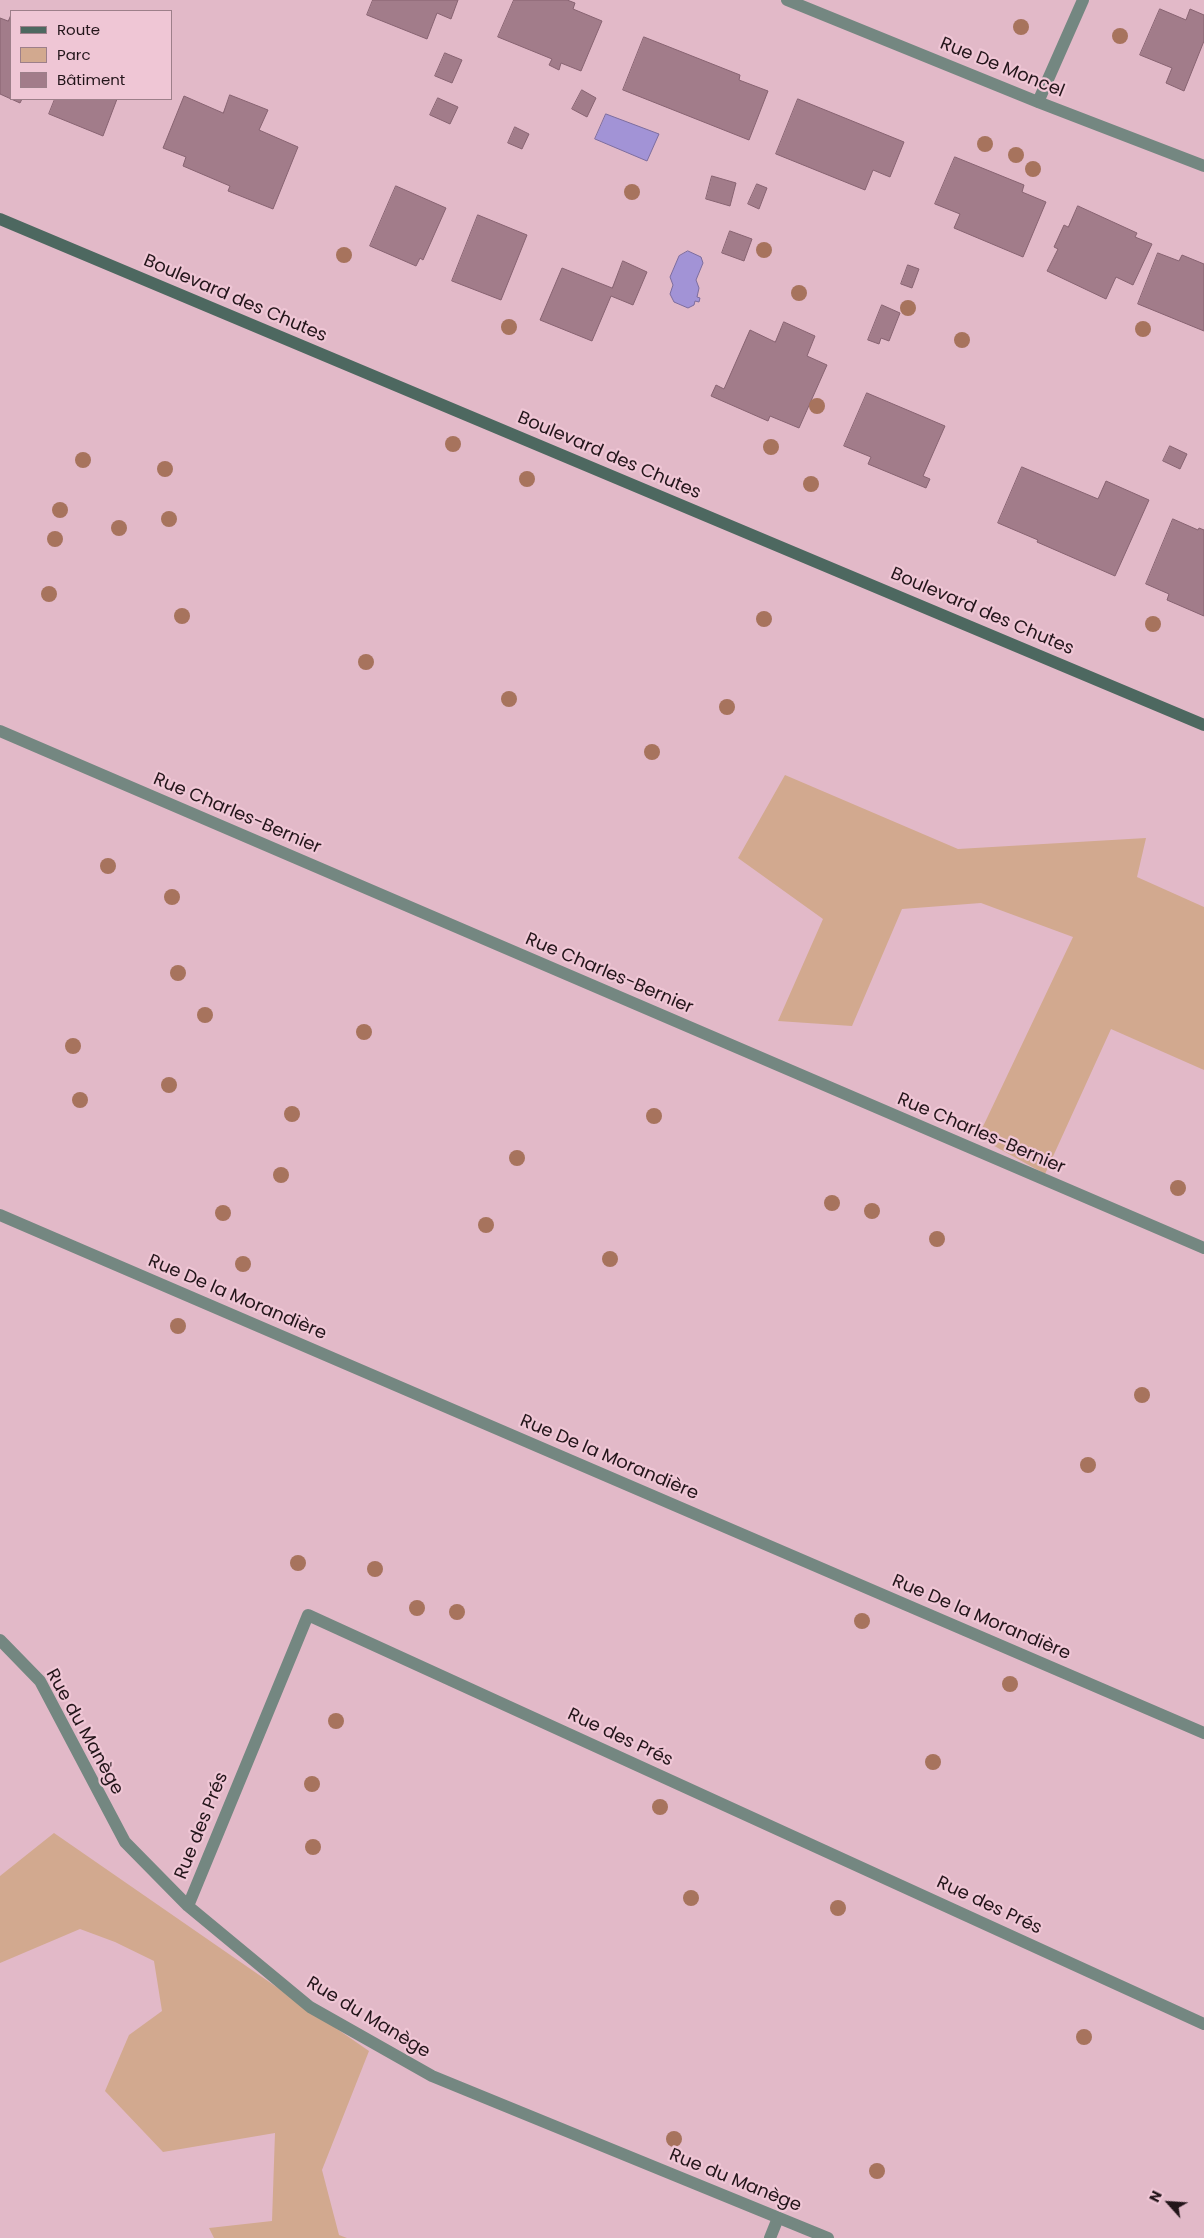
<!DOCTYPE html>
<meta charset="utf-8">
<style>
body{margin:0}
#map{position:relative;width:1204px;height:2238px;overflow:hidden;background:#e2b9c8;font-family:Poppins,sans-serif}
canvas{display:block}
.legend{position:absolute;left:10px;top:10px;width:162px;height:90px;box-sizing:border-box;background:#efc6d5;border:1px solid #9d7f8a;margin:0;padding:6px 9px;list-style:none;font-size:15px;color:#23151a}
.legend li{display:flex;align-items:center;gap:10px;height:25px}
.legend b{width:25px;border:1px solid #9d7f8a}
.north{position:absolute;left:1144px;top:2178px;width:50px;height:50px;-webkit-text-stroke:4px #efc6d5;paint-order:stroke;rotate:296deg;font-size:14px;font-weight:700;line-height:20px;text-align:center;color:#23151a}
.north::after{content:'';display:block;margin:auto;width:18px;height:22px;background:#23151a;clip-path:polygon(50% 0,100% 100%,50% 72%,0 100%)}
</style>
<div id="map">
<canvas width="1204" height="2238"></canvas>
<ul class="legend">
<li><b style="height:6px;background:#4d6860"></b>Route</li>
<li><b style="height:14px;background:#d2a98f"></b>Parc</li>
<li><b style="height:14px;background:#a27c8a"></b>Bâtiment</li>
</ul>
<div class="north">N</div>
</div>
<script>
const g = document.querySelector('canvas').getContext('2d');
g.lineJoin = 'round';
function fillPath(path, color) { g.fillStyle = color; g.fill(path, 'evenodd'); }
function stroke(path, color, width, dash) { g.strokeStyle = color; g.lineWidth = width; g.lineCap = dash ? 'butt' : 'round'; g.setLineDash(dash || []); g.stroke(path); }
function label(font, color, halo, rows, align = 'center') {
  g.font = font + ' Poppins,sans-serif'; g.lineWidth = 4.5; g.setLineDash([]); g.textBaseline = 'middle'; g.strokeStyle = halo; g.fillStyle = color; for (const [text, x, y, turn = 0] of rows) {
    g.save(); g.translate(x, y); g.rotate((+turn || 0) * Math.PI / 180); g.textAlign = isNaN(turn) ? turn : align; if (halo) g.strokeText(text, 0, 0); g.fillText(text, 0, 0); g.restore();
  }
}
fillPath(new Path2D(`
 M785 775 958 849 1146 838 1137 877 1204 907V1070L1111 1029 1045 1174 978 1137 1073 937 981 903 902 909 852 1026 778 1021 823 919 738 858Z
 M54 1833 369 2051 322 2170 339 2235 347 2238H214L209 2228 272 2221 275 2133 163 2152 105 2091 129 2035 162 2011 154 1961 115 1942 80 1929 0 1963V1876Z`), '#d2a98f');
const water = new Path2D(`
 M606 114 659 134 647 161 595 139Z
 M688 251 701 257 703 263 696 280 699 288 697 297 700 298 699 302 695 301 694 305 688 308 674 302 670 294 673 285 670 277 679 256Z`);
fillPath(water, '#a293d6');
stroke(water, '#7c6d9e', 1);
const building = new Path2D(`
 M373 0H458L451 19 437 13 427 39 367 15Z
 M514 0H567L575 3 573 9 602 21 581 71 561 63 559 70 549 65 552 59 498 37Z
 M1160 9 1186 20 1190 9 1204 15V41L1184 91 1166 83 1172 68 1140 55Z
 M11 15V99H22L20 103 0 94V18L8 21Z
 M644 37 740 75 739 80 768 91 749 140 623 90Z
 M445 53 462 60 452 83 435 76Z
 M582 90 596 98 587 117 572 109Z
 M230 95 268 110 259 130 298 147 273 209 228 191 230 186 183 166 186 157 163 148 184 96 223 113Z
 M438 98 458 107 450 124 430 115Z
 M55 99H117L103 136 49 114Z
 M798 99 904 142 890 177 873 170 865 190 776 154Z
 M515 127 529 134 522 149 508 143Z
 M955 157 1024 185 1022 192 1046 202 1023 257 954 228 960 214 935 204Z
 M712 176 736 183 730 206 706 199Z
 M757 184 767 188 759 209 748 204Z
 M396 186 446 208 423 260 420 258 416 266 370 246Z
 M1078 206 1137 233 1135 237 1152 244 1133 285 1116 277 1106 299 1047 271 1058 249 1054 247 1064 225 1068 227Z
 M478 215 527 235 501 300 452 281Z
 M730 231 752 239 744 261 722 253Z
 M1158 253 1179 261 1182 255 1204 264V331L1138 304Z
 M623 261 647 272 633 305 611 296 592 341 540 320 562 268 612 288Z
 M908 265 919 269 912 288 901 284Z
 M882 305 900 313 889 341 881 338 879 344 868 340Z
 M784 322 815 336 807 356 827 365 799 428 770 416 768 421 711 396 716 385 724 389 750 330 775 342Z
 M867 393 945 426 923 476 930 479 926 488 868 464 871 457 844 446Z
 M1170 446 1187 454 1180 469 1163 461Z
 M1022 467 1098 499 1106 481 1149 500 1115 576 1037 542 1038 540 998 523Z
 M1173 519 1198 530 1199 528 1204 530V616L1167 600 1169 594 1146 584Z`);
fillPath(building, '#a27c8a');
stroke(building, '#876371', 1);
stroke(new Path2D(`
 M787 0 1038 102 1204 166
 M1038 102 1083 0
 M0 731 1204 1248
 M0 1215 1204 1733
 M0 1640 40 1681 125 1842 188 1906 310 2007 432 2076 828 2238
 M188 1906 308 1615 1204 2024
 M770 2238 778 2218`), '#748781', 12);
stroke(new Path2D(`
 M0 219 1204 725`), '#4d6860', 12);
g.fillStyle = '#a7735d';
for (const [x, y] of [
 [1021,27],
 [1120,36],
 [985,144],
 [1016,155],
 [1033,169],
 [632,192],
 [764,250],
 [344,255],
 [799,293],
 [908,308],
 [509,327],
 [1143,329],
 [962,340],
 [817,406],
 [453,444],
 [771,447],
 [83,460],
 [165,469],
 [527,479],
 [811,484],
 [60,510],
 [169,519],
 [119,528],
 [55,539],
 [49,594],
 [182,616],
 [764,619],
 [1153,624],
 [366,662],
 [509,699],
 [727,707],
 [652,752],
 [108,866],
 [172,897],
 [178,973],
 [205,1015],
 [364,1032],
 [73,1046],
 [169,1085],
 [80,1100],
 [292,1114],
 [654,1116],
 [517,1158],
 [281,1175],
 [1178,1188],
 [832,1203],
 [872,1211],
 [223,1213],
 [486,1225],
 [937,1239],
 [610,1259],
 [243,1264],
 [178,1326],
 [1142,1395],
 [1088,1465],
 [298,1563],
 [375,1569],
 [417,1608],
 [457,1612],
 [862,1621],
 [1010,1684],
 [336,1721],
 [933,1762],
 [312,1784],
 [660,1807],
 [313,1847],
 [691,1898],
 [838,1908],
 [1084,2037],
 [674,2139],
 [877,2171]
]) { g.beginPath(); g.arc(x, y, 8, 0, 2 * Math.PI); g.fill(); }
label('18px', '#23151a', '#efc6d5', [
 ["Rue De Moncel",1002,68,22],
 ["Boulevard des Chutes",235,299,23],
 ["Boulevard des Chutes",609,456,23],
 ["Boulevard des Chutes",982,612,23],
 ["Rue Charles-Bernier",237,814,23],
 ["Rue Charles-Bernier",609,974,23],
 ["Rue Charles-Bernier",981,1134,23],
 ["Rue De la Morandière",237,1298,23],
 ["Rue De la Morandière",609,1458,23],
 ["Rue De la Morandière",981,1618,23],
 ["Rue du Manège",84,1732,61],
 ["Rue des Prés",620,1738,25],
 ["Rue des Prés",202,1826,-68],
 ["Rue des Prés",989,1906,25],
 ["Rue du Manège",368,2018,31],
 ["Rue du Manège",735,2181,22]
]);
</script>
